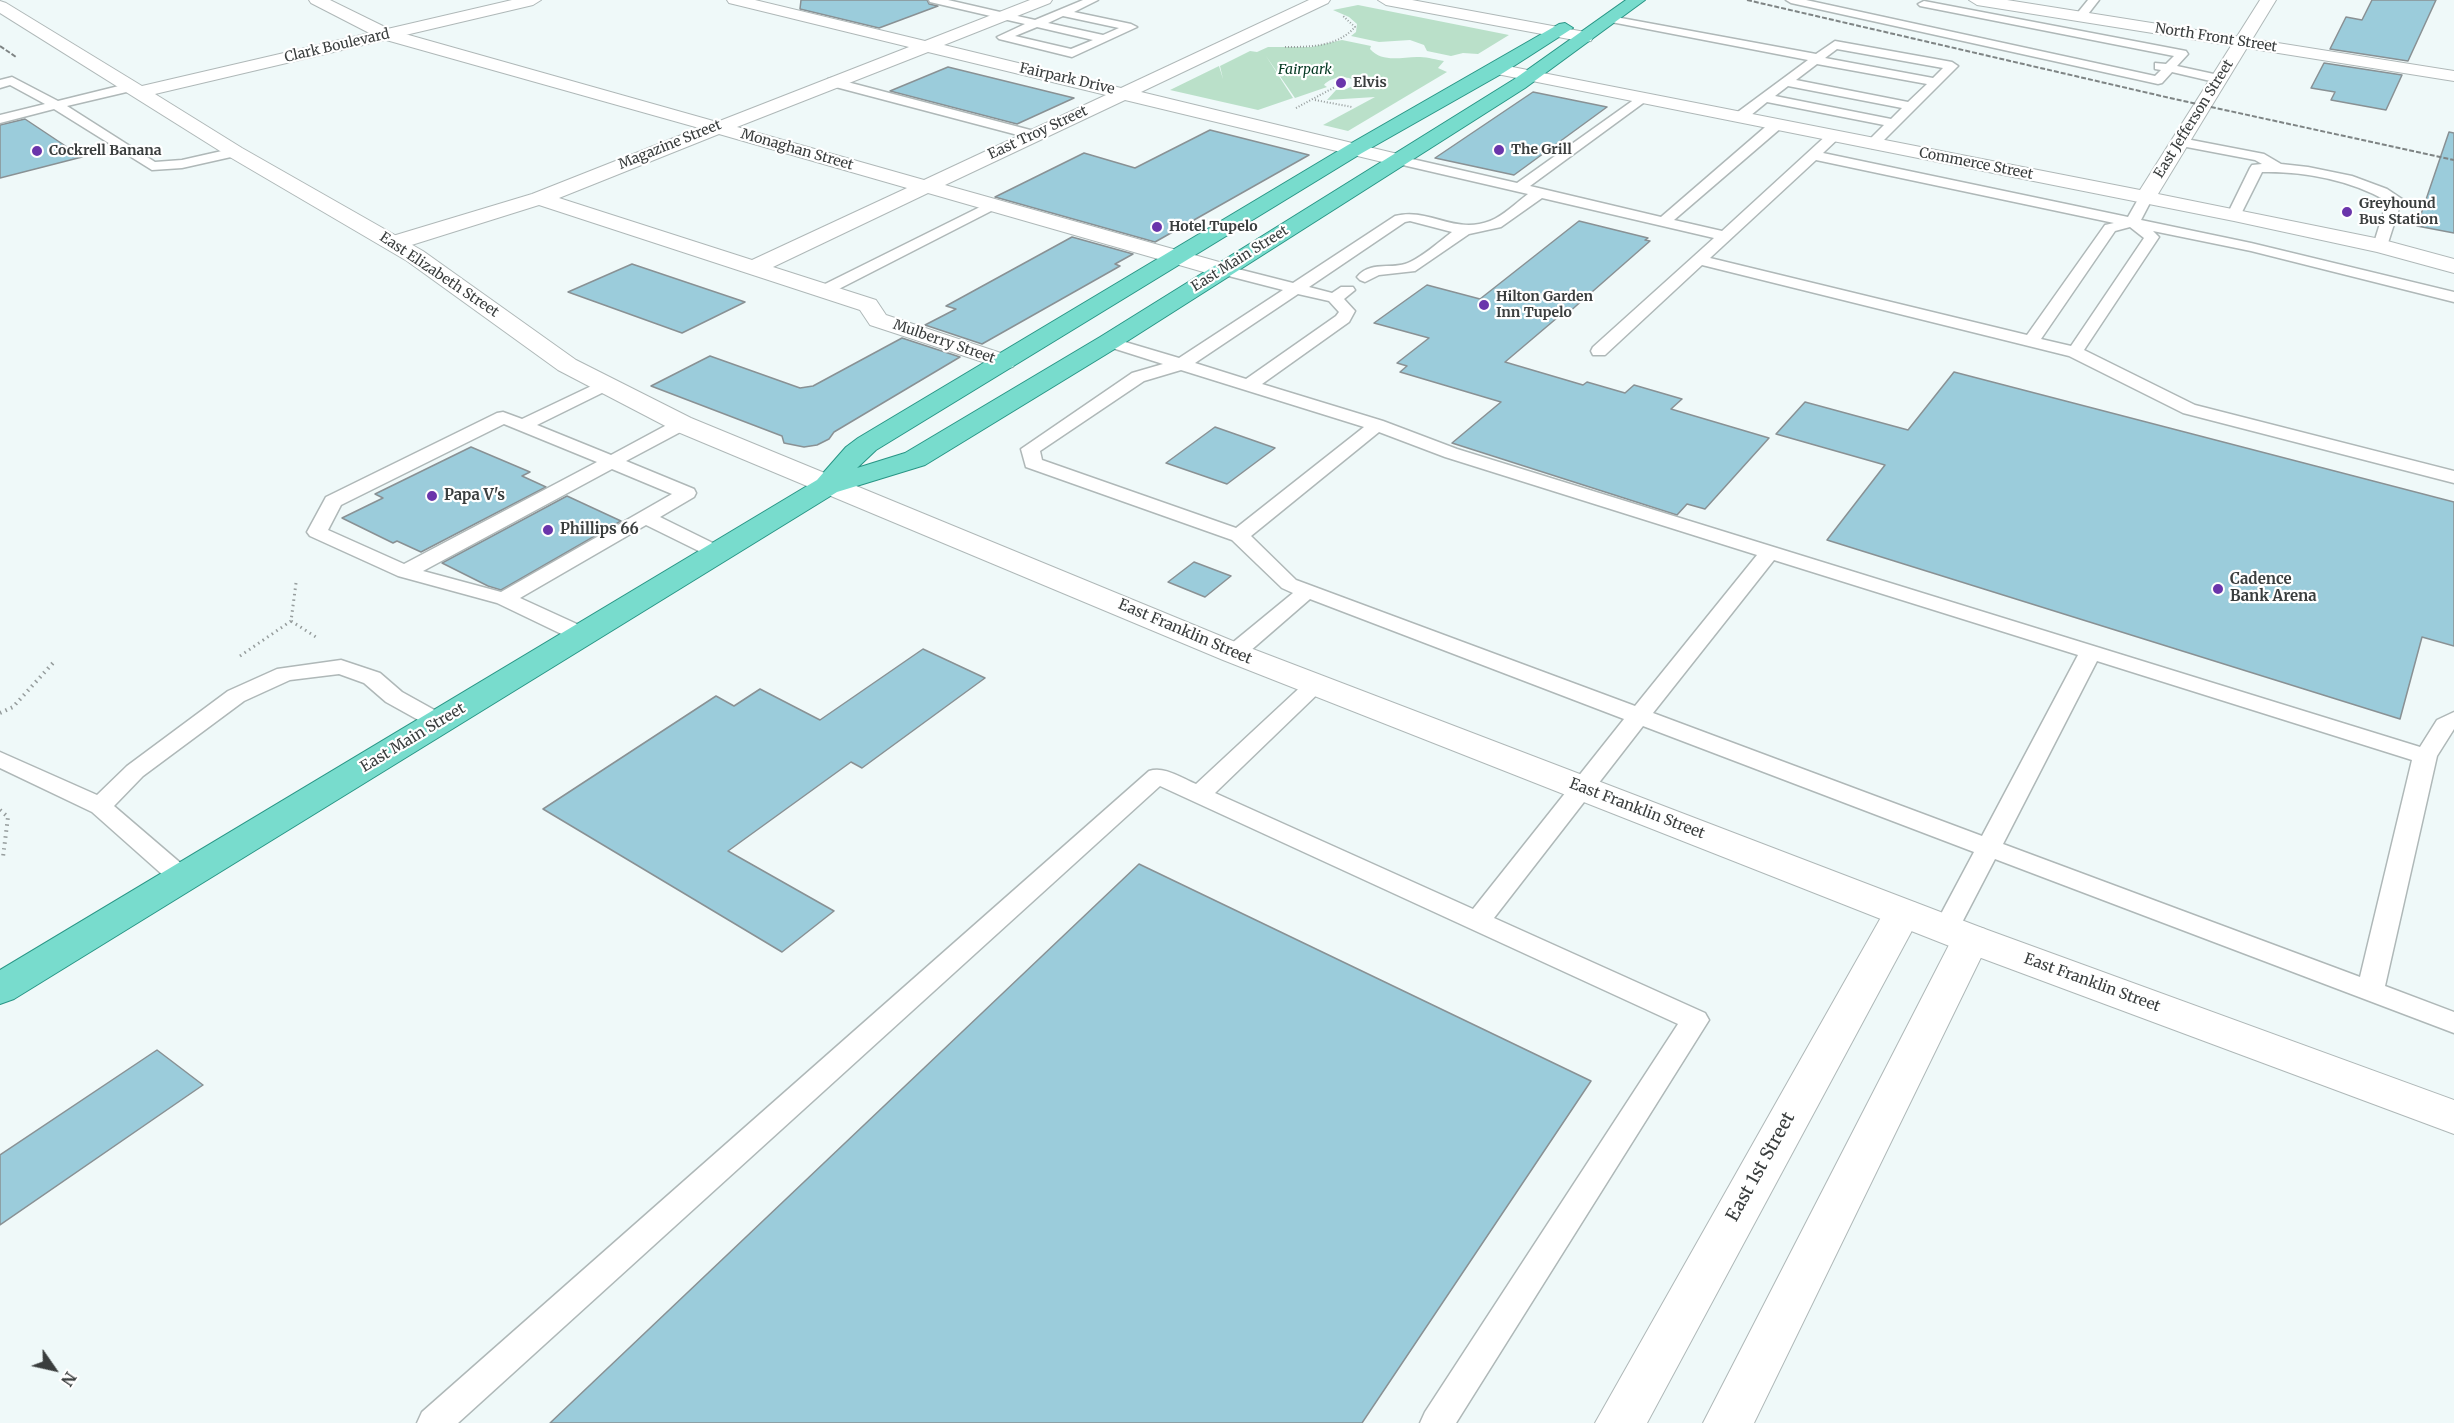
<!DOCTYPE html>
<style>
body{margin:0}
#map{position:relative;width:2454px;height:1423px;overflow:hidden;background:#eff9f9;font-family:Merriweather,serif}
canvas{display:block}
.north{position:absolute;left:24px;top:1339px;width:60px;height:60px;-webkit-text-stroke:4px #fff;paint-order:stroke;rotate:124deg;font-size:16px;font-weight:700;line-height:24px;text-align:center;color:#3a3e3e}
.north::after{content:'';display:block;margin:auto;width:21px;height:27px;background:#3a3e3e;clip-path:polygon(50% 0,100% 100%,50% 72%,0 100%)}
</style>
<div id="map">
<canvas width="2454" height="1423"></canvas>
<div class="north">N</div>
</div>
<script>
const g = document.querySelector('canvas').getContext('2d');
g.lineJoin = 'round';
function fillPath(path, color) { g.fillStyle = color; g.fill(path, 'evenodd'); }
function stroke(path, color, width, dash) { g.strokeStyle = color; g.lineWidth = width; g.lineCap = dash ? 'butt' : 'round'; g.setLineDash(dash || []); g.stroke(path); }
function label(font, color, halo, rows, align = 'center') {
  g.font = font + ' Merriweather,serif'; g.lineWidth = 4.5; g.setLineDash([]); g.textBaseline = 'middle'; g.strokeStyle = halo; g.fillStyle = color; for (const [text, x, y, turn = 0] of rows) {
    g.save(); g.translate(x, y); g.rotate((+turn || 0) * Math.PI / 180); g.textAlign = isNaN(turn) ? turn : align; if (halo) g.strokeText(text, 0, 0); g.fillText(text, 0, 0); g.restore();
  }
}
fillPath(new Path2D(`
 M1358 5 1509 35 1478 54 1463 53 1451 56 1427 51 1424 45 1410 40 1379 42 1351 36 1356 32 1357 24 1349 17 1333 10Z
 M1342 40 1371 46 1370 49C1383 64 1404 56 1420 57 1428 57 1437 60 1444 61L1438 68 1447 72 1348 131 1323 125 1375 97 1327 100 1336 90H1344L1357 84C1350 73 1330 77 1324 85L1327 87 1295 98 1266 56 1293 98 1258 110 1170 90 1219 66 1223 79 1220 66 1250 51 1257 52 1268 47H1311Z`), '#bae0c9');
const building = new Path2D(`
 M801 0H927L929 4 938 6 879 28 800 9Z
 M2372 0H2436L2408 61 2330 49 2346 17 2362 20Z
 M2324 63 2402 75 2386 110 2331 100 2335 92 2311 88Z
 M948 67 1074 98 1017 124 890 91Z
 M1533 92 1607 107 1514 175 1435 158Z
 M25 119 82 157 0 178V125Z
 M1210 130 1309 155 1155 242 995 197 1084 153 1135 168Z
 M2449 132 2454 133V233L2417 226Z
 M1579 221 1648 238 1645 240 1650 241 1568 313 1564 312 1505 362 1583 385 1587 382 1625 393 1634 385 1682 399 1671 409 1769 438 1705 509 1687 504 1677 515 1452 443 1501 402 1400 372 1407 366 1397 363 1429 338 1374 323 1427 285 1480 299Z
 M1072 237 1133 254 1115 264 1120 266 982 344 925 325 956 309 946 306Z
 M632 264 745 302 682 333 568 292Z
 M902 338 960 357 834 432 829 439 817 445 804 447 784 443 782 436 651 386 710 356 800 388 813 386Z
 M1954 372 2454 502V646L2422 637 2400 719 1827 540 1885 465 1776 434 1805 402 1908 430Z
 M1215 427 1275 448 1227 484 1166 463Z
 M471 447 530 472 522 476 546 487 421 552 397 541 393 543 342 518 383 498 375 494Z
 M567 496 621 521 501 590 488 586 442 563Z
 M1194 562 1231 576 1205 597 1168 582Z
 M923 649 985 678 862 768 851 762 728 851 834 911 782 952 543 809 716 696 734 706 760 689 820 720Z
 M1139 864 1591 1081 1362 1423H550Z
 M157 1050 203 1085 0 1225V1155Z`);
fillPath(building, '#9bccdb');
stroke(building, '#899194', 1.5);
const service = new Path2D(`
 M929 0H948L1035 20 1083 0H1098L1074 12 1131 24 1137 27 1072 57 999 39 997 37 1025 24 930 2ZM1063 16 1119 28 1103 35 1048 23ZM1037 27 1093 40 1071 49 1015 36Z
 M1786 0H1806L2155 76 2161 70 2155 69V63L2166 64 2174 56 1920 6 1918 4 1924 1 2186 51 2188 54 2177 66 2223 76 2225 79 2219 83 2172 72 2162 83 2158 84 1791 3Z
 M2088 0H2099L2085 18H2077L2075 16Z
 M1610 16 1816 54 1835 41 1952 62 1958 66 1877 147 1872 148 1865 144 1884 125 1767 102 1745 120H1735L1734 117 1735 114 1808 60 1606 21V17ZM1837 49 1943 68 1933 78 1825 58ZM1817 64 1927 84 1908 102 1796 80ZM1788 86 1902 108 1891 119 1775 96Z
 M12 77 58 101 131 83 135 84 137 87 135 90 67 106 155 162 182 160 235 148 242 152 240 155 182 168 152 170 54 109 0 123V115L45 104 10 85 0 88V80Z
 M832 78 1038 132 1040 135 1033 139 828 85V79Z
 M1642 94 1646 95 1648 98 1646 101 1530 186 1661 217 1771 122 1776 121 1782 125 1781 128 1674 220 1722 231 1829 133 1834 132 1841 136 1823 153 2128 217 2141 194 2146 193 2153 197 2141 220 2251 243 2454 292V302L2251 251 2153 231 2159 237 2084 350 2195 405 2454 471V483L2183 413 2069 356 1702 265 1605 355H1593L1591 351 1593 347 1714 238 1542 198 1501 227 1469 234 1415 271 1379 275 1365 282 1360 280 1357 277C1370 261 1389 269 1405 264 1419 260 1440 241 1452 232L1410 221 1405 222 1309 287 1332 293 1341 287H1353L1355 290 1344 299 1355 311 1349 322 1262 384 1383 421 1457 449 2420 747 2437 720 2454 712V729L2437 756 2385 986 2454 1012V1033L1995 859 1955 936 1946 938 1937 936 1933 929 1974 852 1643 726 1494 918 1705 1013 1709 1020 1456 1423H1420L1425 1412 1678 1024 1160 786 458 1423H417L422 1412 1149 771C1165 766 1181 778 1196 784L1308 680 1316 678 1324 680 1327 685 1215 793 1473 909 1624 719 1310 599 1242 658 1234 659 1226 658 1223 653 1226 648 1293 593 1282 588 1232 540 1026 467 1021 449 1132 373 1163 364 1103 345 1101 342 1103 339H1115L1179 358 1283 290 1217 273 1214 270 1217 267 1222 265 1293 283 1395 216C1429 207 1454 235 1490 221 1503 216 1516 203 1528 194L1394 163 1392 160 1394 157 1399 156 1517 183ZM1816 160 2114 223 2105 225 2027 335 1710 258ZM2130 227 2144 238 2071 346 2041 339 2115 231ZM1298 294 1329 301 1339 312 1336 316 1246 379 1195 363ZM1181 370 1364 427 1236 528 1042 460 1040 451 1144 381ZM1379 432 1445 457 1757 555 1635 706 1296 580 1251 536ZM1774 560 2078 655 1982 836 1653 713ZM2097 661 2412 760 2360 977 2003 844Z
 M2181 138 2264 154 2281 164 2308 167 2352 176 2387 189 2402 199 2387 246 2380 250 2373 246 2387 201C2350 180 2304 171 2262 172L2239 218H2229L2227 215 2250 168 2252 165 2262 164 2255 160 2176 145 2174 142 2176 139Z
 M992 201 997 202 999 205 997 208 831 293H819L817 290 819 287Z
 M604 380 610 381 613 385 610 389 537 425 611 455 676 420H688L691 424 688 428 626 461 694 489 696 493 694 497 660 517 725 549 728 553 725 557H711L646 525 520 598 590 630 593 635 590 640 582 641 574 640 497 603 398 576 310 536 307 532 326 497 497 413 503 412 522 419ZM504 424 597 462 404 564 328 530 341 505ZM612 469 672 494 501 592 423 571Z
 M341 660 380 673 402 692 447 717 450 722 447 727 439 729 431 727 386 702 364 683 339 674 290 680 244 701 143 776 114 806 191 872 195 878 191 884 182 887 173 884 92 812 0 768V752L97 795 127 766 228 691 277 669Z`);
const minor = new Path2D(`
 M309 0H330L391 30 717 122 909 47 729 3 727 0H755L925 41 1030 0H1052L1050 3 944 45 1121 88 1309 0H1330L1328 3 1141 92 1406 156 1409 160 1406 164 1399 166 1125 100 945 185 1230 265 1233 270 1230 275 1222 277 1214 275 928 193 773 267 876 300 886 315 1013 357 1016 362 1013 367 1004 369 870 325 860 310 539 205 402 248 394 250 386 248 383 243 386 238 532 194 699 128 379 38 311 3ZM928 52 1106 95 924 180 737 127ZM719 134 907 188 752 260 559 198Z
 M1378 0H1412L1585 32 1591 33 1593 37 1591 41 1585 42 1386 5Z
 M2260 0H2276L2158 194 2380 239 2454 259V273L2377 252 2234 221 1497 74 1491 73 1488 69 1491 65 1497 64 2140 190Z
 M1903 899 1916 903 1922 912 1647 1423H1595L1884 912 1890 903Z
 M1971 925 1985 929 1990 939 1754 1423H1703L1952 939 1957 929Z`);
const tertiary = new Path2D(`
 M512 0H541L533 5 155 94 242 148 423 251 576 360 691 418 1245 646 1985 929 2454 1100V1134L1957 949 1223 660 673 430 558 370 407 261 228 156 0 13V1L6 3 142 86Z
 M1969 0H2007L2454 71V81L1977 5Z`);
const primary = new Path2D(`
 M1626 0H1645L1525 88 1118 347 925 465 837 492 14 999 0 1004V970L817 480 846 447 858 438 1348 145 1559 24 1565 23 1573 28 1503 73 1362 153 876 450 857 468 905 453 1100 337 1513 80Z`);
stroke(service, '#afb8b8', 3);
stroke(minor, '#afb8b8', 2);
stroke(tertiary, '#afb8b8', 2);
stroke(primary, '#289585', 2);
stroke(new Path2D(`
 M1285 47C1310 47 1337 47 1355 27L1343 16
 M1315 100 1352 107
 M1296 108 1335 87`), '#969d9d', 2, [1, 2]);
stroke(new Path2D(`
 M296 583 291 621 316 637
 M240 656 291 621`), '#969d9d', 3, [1.5, 4]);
stroke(new Path2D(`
 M0 713 13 707 53 663
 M0 810 8 817 3 857`), '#969d9d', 4, [1.5, 4.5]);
fillPath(service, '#fff');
fillPath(minor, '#fff');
fillPath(tertiary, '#fff');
fillPath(primary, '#78dccd');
stroke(new Path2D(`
 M1747 0 2170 98 2454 160
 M0 46 16 57`), '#7e8484', 2, [5, 2]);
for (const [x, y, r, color] of [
 [1341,83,6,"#6a35ab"],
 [1499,150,6,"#6a35ab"],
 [37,151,6,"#6a35ab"],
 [2347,212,6,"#6a35ab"],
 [1157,227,6,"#6a35ab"],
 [1484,305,6,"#6a35ab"],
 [432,496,6,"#6a35ab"],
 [548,530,6,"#6a35ab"],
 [2218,589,6,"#6a35ab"]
]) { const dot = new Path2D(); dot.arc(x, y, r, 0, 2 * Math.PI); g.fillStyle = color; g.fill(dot); stroke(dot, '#fff', 2); }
label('14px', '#3a3e3e', '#fff', [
 ["North Front Street",2216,38,9],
 ["Clark Boulevard",337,46,-13],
 ["Fairpark Drive",1067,79,13],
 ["East Jefferson Street",2194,119,-58],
 ["East Troy Street",1038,133,-25],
 ["Magazine Street",670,145,-22],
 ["Monaghan Street",797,150,16],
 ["Commerce Street",1976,164,11],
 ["East Main Street",1240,259,-32],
 ["East Elizabeth Street",439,275,34],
 ["Mulberry Street",944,342,19]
]);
label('italic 14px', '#043922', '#fff', [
 ["Fairpark",1305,70]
]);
label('bold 14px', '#3a3e3e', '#fff', [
 ["Elvis",1353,83],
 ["The Grill",1511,150],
 ["Cockrell Banana",49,151],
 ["Greyhound",2359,204],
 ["Bus Station",2359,220],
 ["Hotel Tupelo",1169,227],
 ["Hilton Garden",1496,297],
 ["Inn Tupelo",1496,313]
], 'left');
label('bold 15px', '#3a3e3e', '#fff', [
 ["Papa V's",444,496],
 ["Phillips 66",560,530],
 ["Cadence",2230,580],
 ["Bank Arena",2230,597]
], 'left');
label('15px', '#3a3e3e', '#fff', [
 ["East Franklin Street",1185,632,23],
 ["East Main Street",413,738,-31],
 ["East Franklin Street",1637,809,21],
 ["East Franklin Street",2092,983,20]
]);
label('18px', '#3a3e3e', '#fff', [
 ["East 1st Street",1761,1167,-61]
]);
</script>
